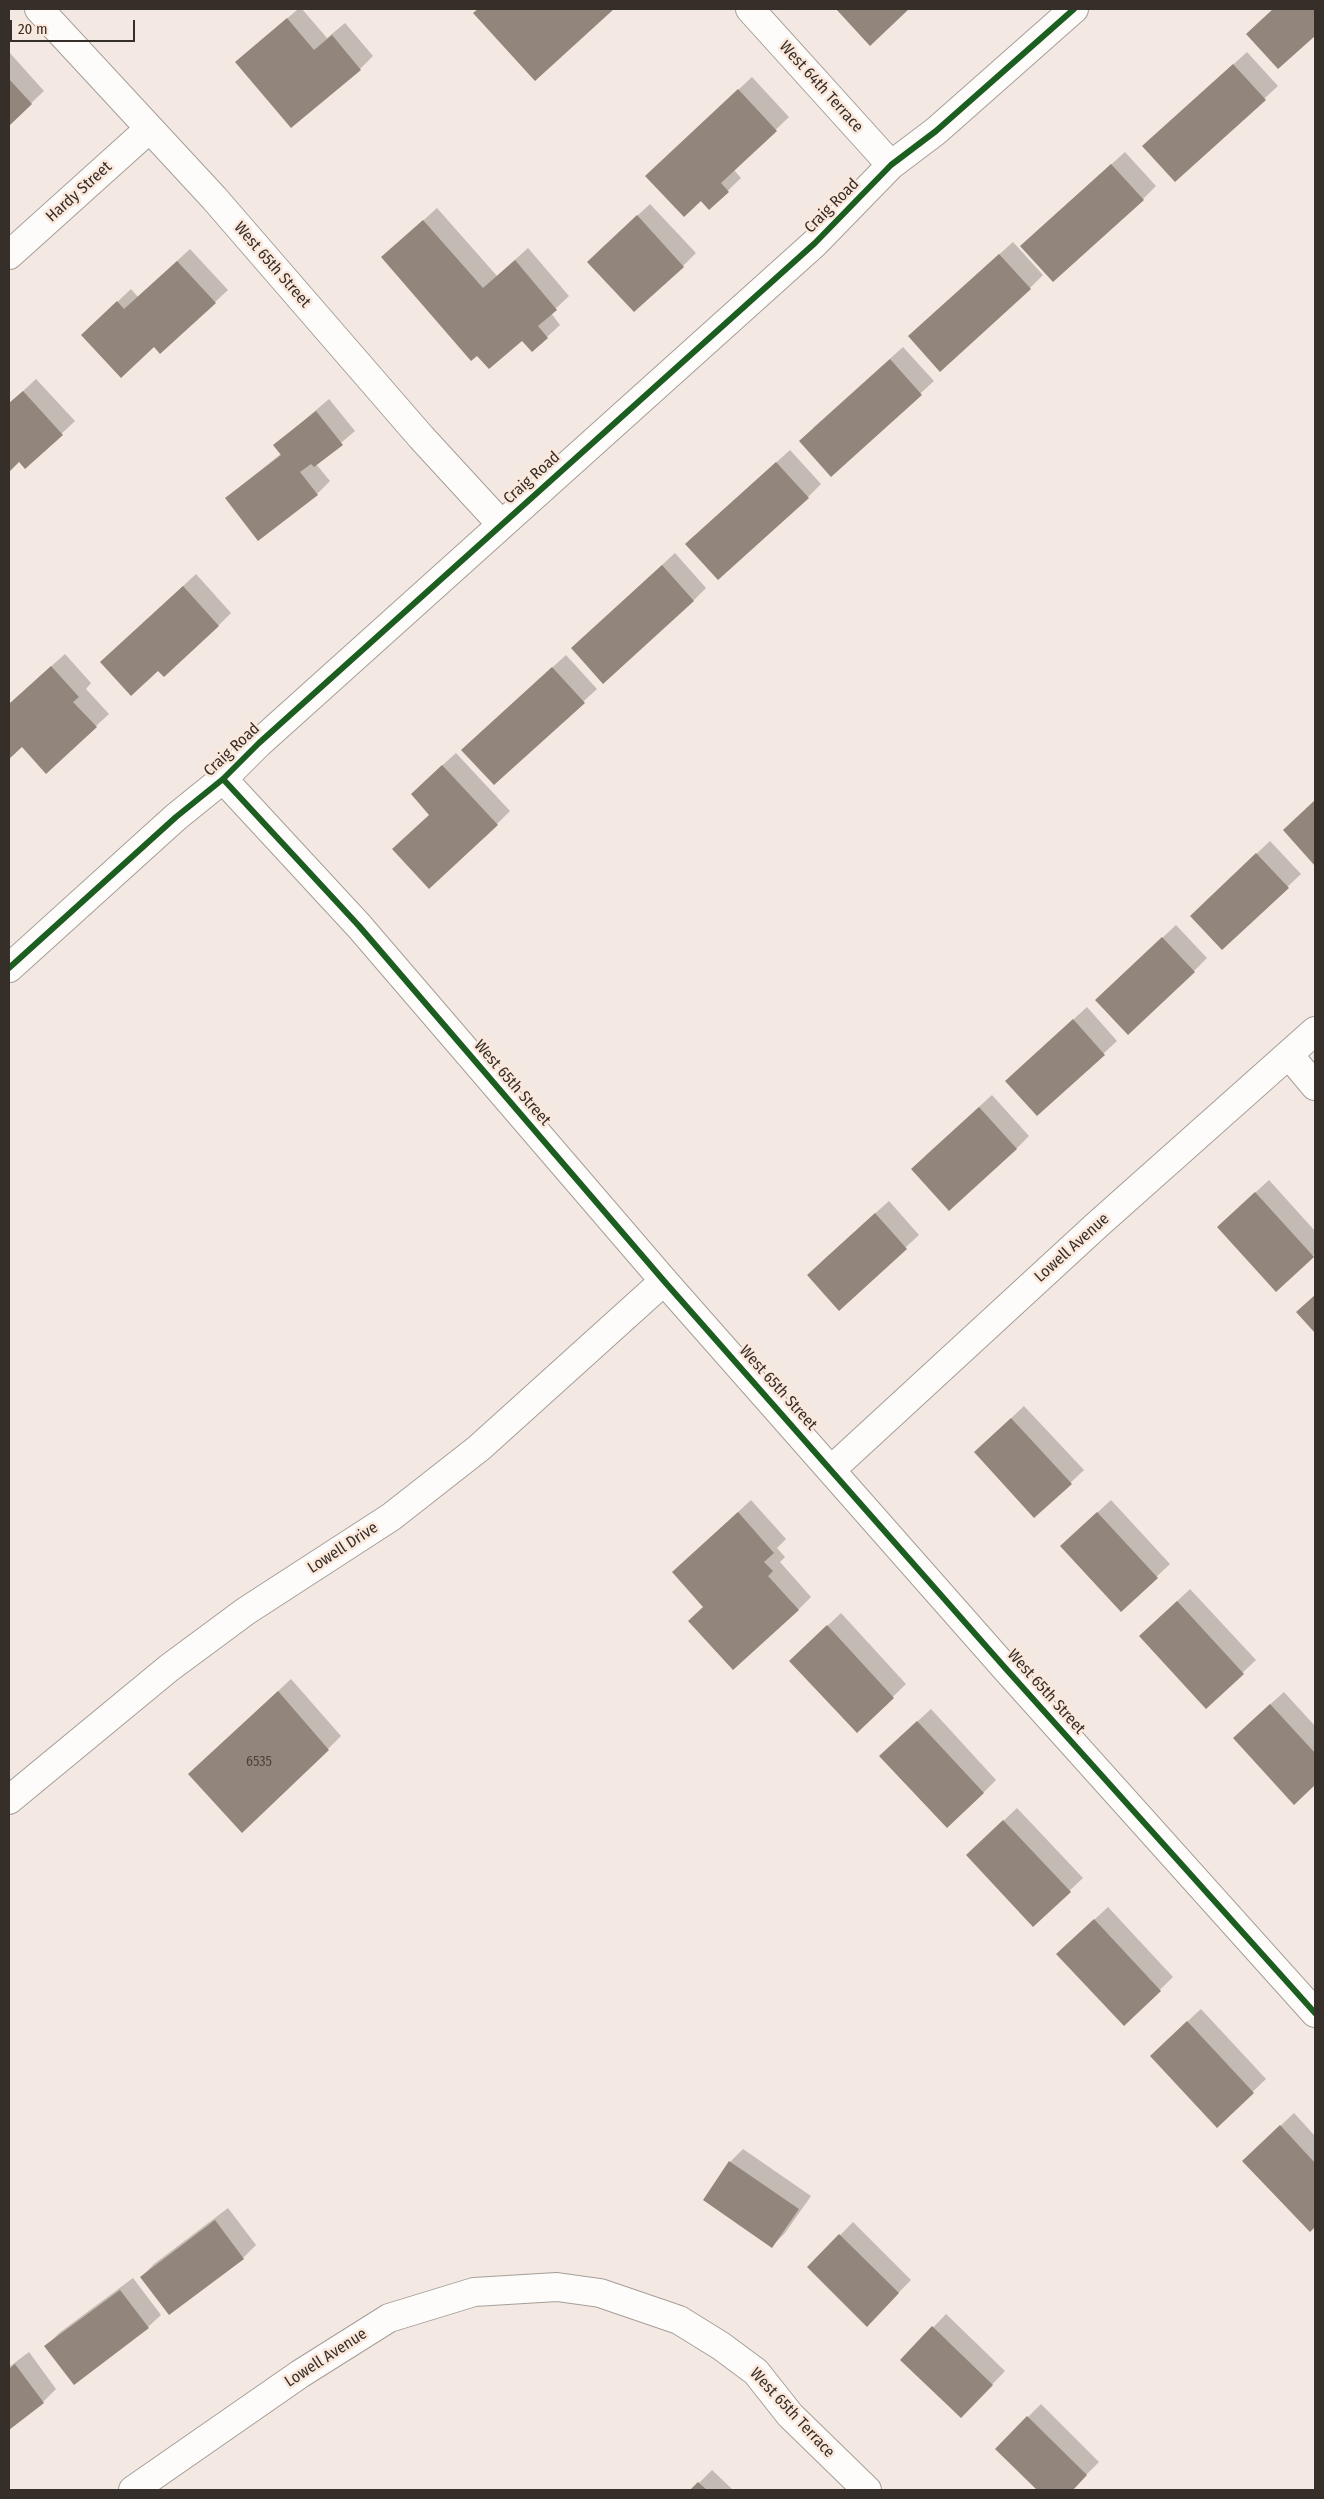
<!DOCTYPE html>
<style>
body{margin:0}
#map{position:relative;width:1324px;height:2499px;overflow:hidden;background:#f4e9e2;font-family:"Fira Sans Condensed",sans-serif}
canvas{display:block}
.frame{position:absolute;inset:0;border:10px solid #352e29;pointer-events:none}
.scale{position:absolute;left:10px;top:20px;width:125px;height:22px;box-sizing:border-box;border:2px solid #352e29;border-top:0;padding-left:6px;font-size:15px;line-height:18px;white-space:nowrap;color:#352e29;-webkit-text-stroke:4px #fbe8db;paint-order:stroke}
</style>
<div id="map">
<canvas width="1324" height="2499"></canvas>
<div class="frame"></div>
<div class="scale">20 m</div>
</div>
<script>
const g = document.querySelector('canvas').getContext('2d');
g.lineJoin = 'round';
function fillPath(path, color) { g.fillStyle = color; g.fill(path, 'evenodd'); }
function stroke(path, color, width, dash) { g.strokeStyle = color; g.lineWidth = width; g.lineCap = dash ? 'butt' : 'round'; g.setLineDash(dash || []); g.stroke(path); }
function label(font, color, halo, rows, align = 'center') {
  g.font = font + ' "Fira Sans Condensed",sans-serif'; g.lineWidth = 5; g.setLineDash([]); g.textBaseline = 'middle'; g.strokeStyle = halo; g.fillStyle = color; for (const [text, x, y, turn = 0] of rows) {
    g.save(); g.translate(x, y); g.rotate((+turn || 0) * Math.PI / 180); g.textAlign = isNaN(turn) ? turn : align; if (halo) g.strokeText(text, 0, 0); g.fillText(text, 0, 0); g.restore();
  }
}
fillPath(new Path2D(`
 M298 9H302L327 38 345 23 373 56 360 69 237 62Z
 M480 9H612L535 79 475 13Z
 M837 9H907L870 44Z
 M1274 9H1315V34L1278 68 1260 21Z
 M9 52 44 91 9 124Z
 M1247 52 1278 86 1175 180 1157 134Z
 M752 77 789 117 734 170 741 178 709 209 660 163Z
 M1125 152 1156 186 1143 199 1035 233Z
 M650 204 696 253 683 266 601 249Z
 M437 208 497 276 528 248 569 296 551 313 560 325 547 337 522 339 383 257Z
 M1013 242 1043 275 1030 288 923 323Z
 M190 249 228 290 215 302 154 346 96 322 131 289 138 297Z
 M903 347 934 381 831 475 813 428Z
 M36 379 75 421 25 468 19 461 9 470V404Z
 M329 399 355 431 316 464 330 481 317 494 226 498 282 453 275 445Z
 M790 450 821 484 808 497 699 532Z
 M675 553 706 588 693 601 586 635Z
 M196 574 231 613 218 626 115 649Z
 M65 654 91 683 86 689 109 714 96 726 22 745 9 757V704Z
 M566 655 597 689 494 783 476 737Z
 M456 753 510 811 497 824 430 814 425 781Z
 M1315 801V864L1284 830Z
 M1270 841 1301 874 1222 949 1204 903Z
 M1176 925 1207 958 1194 971 1110 987Z
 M1087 1007 1117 1041 1037 1115 1006 1081Z
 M992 1095 1029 1136 1016 1149 925 1156Z
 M1269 1180 1315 1231V1254L1276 1290 1232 1214Z
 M889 1201 919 1235 839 1309 821 1262Z
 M1024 1406 1084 1470 1035 1516 989 1439Z
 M751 1500 786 1539 777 1548 785 1557 780 1562 811 1597 798 1610 704 1607 686 1560Z
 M1111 1500 1170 1564 1121 1610 1075 1533Z
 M1190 1589 1256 1660 1206 1707 1154 1623Z
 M841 1613 906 1684 857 1732 804 1648Z
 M291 1679 341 1736 328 1749 203 1761Z
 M1284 1692 1315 1726V1783L1294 1803 1247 1725Z
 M931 1709 996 1780 983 1793 894 1743Z
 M1017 1808 1083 1878 1033 1925 981 1842Z
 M1108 1907 1173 1977 1124 2025 1071 1941Z
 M1201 2009 1266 2079 1217 2126 1164 2043Z
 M1294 2113 1315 2136V2225L1310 2231 1257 2148Z
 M743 2149 811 2196 785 2233 772 2246 730 2162Z
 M228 2208 256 2245 243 2258 141 2277 154 2264Z
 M853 2222 911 2280 867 2325 809 2267Z
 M133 2278 161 2315 148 2327 46 2346 59 2333Z
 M946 2314 1005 2371 961 2417 902 2360Z
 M29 2352 56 2389 43 2402 9 2428V2367Z
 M1041 2404 1099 2462 1071 2490H1039L996 2449Z
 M712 2470 733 2490H692Z`), '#0003');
fillPath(new Path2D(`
 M478 9H614L535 81 473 13Z
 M836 9H909L870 46Z
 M1273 9H1315V36L1278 69 1246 34Z
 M287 18 314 50 332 35 361 70 291 128 235 62Z
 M1233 64 1266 100 1175 182 1142 146Z
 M9 79 32 104 9 126Z
 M738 89 777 131 721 183 729 192 709 210 701 201 684 217 645 176Z
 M1111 164 1144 200 1053 282 1020 246Z
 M637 215 684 267 634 312 587 262Z
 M423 220 483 288 515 260 557 310 538 326 548 338 532 352 522 341 489 369 477 356 471 361 381 257Z
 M999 254 1031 289 940 372 908 336Z
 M177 261 216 303 160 354 154 347 121 378 81 335 117 301 124 309Z
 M890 359 922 395 831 477 799 441Z
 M23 391 63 435 25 469 19 462 9 472V403Z
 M316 411 343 445 314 467 311 464 300 472 318 495 258 541 225 498 281 455 273 445Z
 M776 462 809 498 718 580 685 544Z
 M662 565 694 601 603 684 571 648Z
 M183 586 219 626 164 677 158 671 131 696 100 662Z
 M51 666 79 697 73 702 97 727 46 774 22 747 9 759V704Z
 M552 667 585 703 494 785 461 750Z
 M442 765 498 825 429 889 392 849 429 815 411 794Z
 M1315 800V866L1283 830Z
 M1256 853 1289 888 1222 950 1190 916Z
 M1162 937 1195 972 1128 1035 1095 1000Z
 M1073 1019 1105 1055 1037 1116 1005 1081Z
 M979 1107 1017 1149 949 1211 911 1169Z
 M1255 1192 1314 1257 1276 1292 1217 1227Z
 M875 1213 907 1249 839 1311 807 1275Z
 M1315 1295V1333L1296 1312Z
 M1011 1418 1072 1484 1034 1518 974 1452Z
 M738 1512 774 1553 764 1562 773 1571 768 1576 799 1610 733 1670 688 1621 703 1607 672 1572Z
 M1097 1512 1158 1578 1121 1612 1060 1546Z
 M1177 1601 1244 1674 1206 1709 1139 1636Z
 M827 1625 894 1698 857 1733 789 1661Z
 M278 1691 329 1750 242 1833 188 1774Z
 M1270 1704 1315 1753V1785L1294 1805 1233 1738Z
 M917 1721 984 1793 947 1828 879 1756Z
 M1003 1820 1071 1892 1033 1927 966 1855Z
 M1094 1919 1161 1991 1124 2026 1056 1954Z
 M1187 2021 1254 2093 1217 2128 1150 2056Z
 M1280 2125 1315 2163V2227L1310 2232 1242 2161Z
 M729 2161 799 2209 772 2248 703 2200Z
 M215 2220 244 2259 169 2315 140 2277Z
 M839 2234 899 2293 867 2327 807 2267Z
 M120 2290 149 2328 74 2385 44 2346Z
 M932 2326 993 2385 961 2418 900 2360Z
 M15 2364 44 2403 9 2430V2369Z
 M1027 2416 1087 2475 1073 2490H1037L995 2449Z
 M698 2482 707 2490H690Z`), '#92857c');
const minor = new Path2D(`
 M39 9 214 198 421 437 501 524
 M750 9 891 165
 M9 255 149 129
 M223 779 359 926 664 1281 1007 1670 1315 2013
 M9 968 176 817 223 779 259 743 815 243 891 165 936 131 1074 9
 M1289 1055 1315 1086
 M832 1469 1097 1225 1315 1031
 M9 1800 169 1668 246 1611 391 1517 479 1448 664 1281
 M133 2490 300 2374 389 2318 474 2292 557 2287 600 2293 679 2320 721 2346 756 2372 790 2415 867 2490`);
stroke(minor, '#a59e98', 30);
stroke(minor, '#fdfcfb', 28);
stroke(new Path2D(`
 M223 779 359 926 664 1281 1007 1670 1315 2013
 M9 968 176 817 223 779 259 743 815 243 891 165 936 131 1074 9`), '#1b5e20', 6);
label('14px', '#4c443e', null, [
 ["6535",259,1762]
]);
label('16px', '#352e29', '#fbe8db', [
 ["West 64th Terrace",821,87,48],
 ["Hardy Street",79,192,-42],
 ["Craig Road",832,206,-45],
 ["West 65th Street",272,265,49],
 ["Craig Road",532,478,-42],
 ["Craig Road",232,750,-43],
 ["West 65th Street",512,1083,49],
 ["Lowell Avenue",1072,1248,-42],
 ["West 65th Street",778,1388,48],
 ["Lowell Drive",343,1548,-33],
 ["West 65th Street",1046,1692,48],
 ["Lowell Avenue",326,2358,-33],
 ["West 65th Terrace",792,2413,47]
]);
</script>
